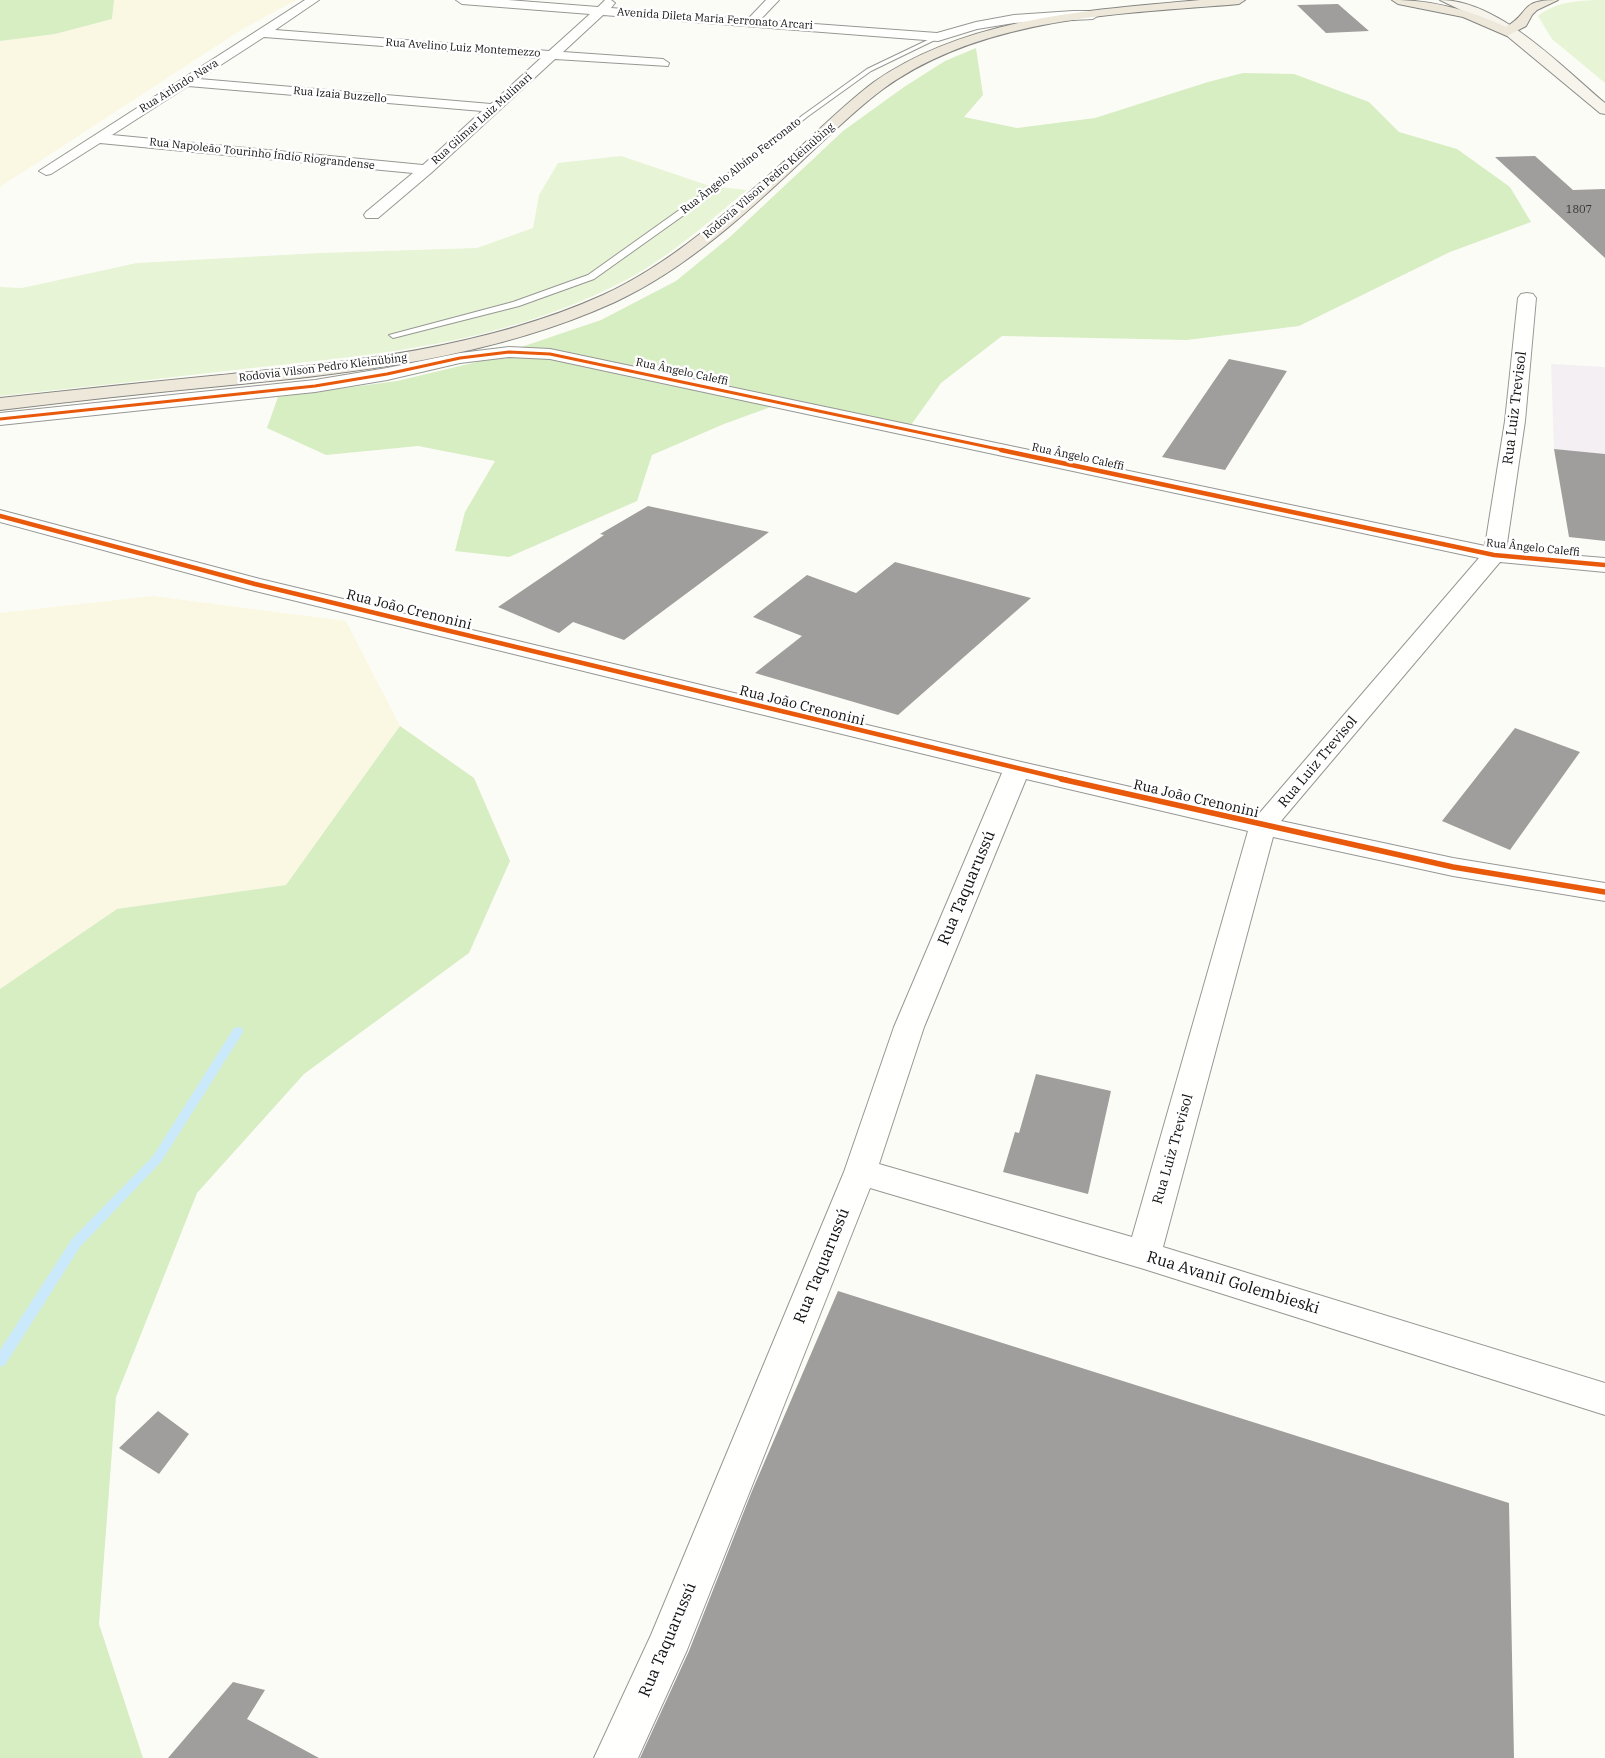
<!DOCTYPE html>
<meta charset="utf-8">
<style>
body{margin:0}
canvas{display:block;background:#fcfcf7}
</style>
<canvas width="1605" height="1758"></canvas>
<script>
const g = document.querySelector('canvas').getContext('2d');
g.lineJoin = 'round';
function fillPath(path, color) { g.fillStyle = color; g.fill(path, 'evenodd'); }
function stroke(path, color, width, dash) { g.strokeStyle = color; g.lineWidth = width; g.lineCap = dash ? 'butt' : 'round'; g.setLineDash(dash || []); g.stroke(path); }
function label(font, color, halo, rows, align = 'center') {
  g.font = font + ' "IBM Plex Serif",serif'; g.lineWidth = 5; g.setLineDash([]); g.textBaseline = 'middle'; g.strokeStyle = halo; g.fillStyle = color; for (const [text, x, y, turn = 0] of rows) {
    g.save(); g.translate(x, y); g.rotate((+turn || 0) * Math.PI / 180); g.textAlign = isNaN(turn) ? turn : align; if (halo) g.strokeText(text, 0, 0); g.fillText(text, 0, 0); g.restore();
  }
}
fillPath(new Path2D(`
 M1551 364 1605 367V454L1554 449Z`), '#f4eff3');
fillPath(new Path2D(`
 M114 0H296L241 30 0 187V41L55 34 112 19Z
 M153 596 346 621 400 726 286 885 117 909 0 989V613Z`), '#faf8e2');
fillPath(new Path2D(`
 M1605 0V83L1552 39 1538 16C1556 1 1582 0 1605 0Z
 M621 156 710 186 747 190C708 222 671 256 626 280 507 342 391 353 261 367 174 377 87 387 0 396V287L22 288 137 263 320 253 477 248 533 228 539 195 558 163Z`), '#e7f4d5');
fillPath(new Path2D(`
 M0 0H114L112 19 55 34 0 41Z
 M976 48 983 95 964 117 1017 128 1095 118 1208 82 1243 73 1294 74 1369 102 1399 132 1457 149 1510 187 1531 222 1450 252 1299 326 1187 340 1002 336 941 383 911 425 790 400 724 424 652 455 637 501 509 557 455 551 465 512 495 461 418 446 326 455 267 428 278 397 397 381 477 362 601 320 676 281 731 236 843 131 904 87 945 61Z
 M400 726 474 778 510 861 469 953 304 1074 197 1193 116 1397 99 1624 143 1758H0V989L117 909 286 885Z`), '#d7edc2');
fillPath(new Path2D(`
 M238 1027 242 1028 243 1031 242 1034 161 1162 80 1247 5 1365 0 1367V1350L72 1239 153 1156 234 1028Z`), '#cae9fa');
fillPath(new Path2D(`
 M1338 4 1369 31 1326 33 1297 5Z
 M1535 156 1573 190 1605 189V258L1495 157Z
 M1229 359 1287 371 1225 470 1162 457Z
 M1554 449 1605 454V541L1569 537Z
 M648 506 769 532 624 640 573 622 559 633 498 607 604 535 600 534Z
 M895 562 1031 598 898 715 755 673 802 636 753 617 807 575 856 593Z
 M1515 728 1580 752 1510 850 1442 821Z
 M1036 1074 1111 1091 1088 1194 1003 1172 1015 1132 1019 1133Z
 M838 1291 1509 1503 1514 1758H640L689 1651 752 1491Z
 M158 1411 189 1434 159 1474 119 1448Z
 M233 1682 265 1690 247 1719 319 1758H168Z`), '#a09e9c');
const service = new Path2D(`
 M936 36 941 37 871 71 807 117 705 200 594 279 519 306 393 338 389 335 513 302 588 275 699 196 803 115 867 69Z`);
const minor = new Path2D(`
 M305 0H319L275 30 549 51 590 14 462 4 456 0H508L598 7 605 0H611L615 3 611 8 748 19 766 0H779L760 20 937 33 976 22 1014 15 1073 11H1093L1099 15 1093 19 1014 23 977 29 938 41 603 15 563 52 663 59 669 63 668 66 555 59 431 173 378 218H366L364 215 366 212 413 173 100 143 51 174 46 175 39 171ZM264 37 541 58 491 104 199 79ZM188 86 482 111 423 165 112 135Z
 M1527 293 1533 294 1536 298 1525 421 1506 550 1605 558V572L1500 562 1281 821 1453 858 1605 883V901L1453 876 1273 837 1163 1247 1605 1383V1415L1144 1269 870 1188 687 1650 638 1758H594L651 1635 844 1172 894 1027 1002 773 247 589 0 522V510L260 579 1017 761 1257 816 1479 558 550 359 509 357 460 363 387 380 315 392 0 425V413L315 380 387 368 460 353 509 347 550 349 1485 546 1505 421 1518 298 1521 294ZM1026 779 1248 831 1132 1237 879 1164 924 1027Z`);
const secondary = new Path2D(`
 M1440 0C1499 0 1562 67 1605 103V114L1600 113 1506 35 1486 22Z`);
const primary = new Path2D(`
 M1200 0H1245L1239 4C1121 14 983 16 883 89 856 109 832 133 807 156 750 210 688 268 615 302 492 358 354 373 221 386 147 393 74 401 0 410V398C74 390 147 382 221 375 350 362 483 349 603 295 675 262 737 204 796 151 821 128 846 103 874 82 967 17 1091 10 1200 0Z
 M1392 0C1434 0 1469 10 1506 27 1532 12 1518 0 1558 0L1537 10 1532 15 1526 26 1507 36 1463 17 1398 4Z`);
stroke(service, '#979795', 2);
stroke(minor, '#979795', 2);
stroke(secondary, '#8d8d8b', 2);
stroke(primary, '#848482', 2);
fillPath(service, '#fffffe');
fillPath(minor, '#fffffe');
fillPath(secondary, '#f6f4eb');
fillPath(primary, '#eee8da');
stroke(new Path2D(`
 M0 419 315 386 387 374 460 358 509 352 550 354 1007 451`), '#e8590c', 3);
stroke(new Path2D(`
 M1001 450 1494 555 1605 565
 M0 516 255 584 1067 780`), '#e8590c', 4.5);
stroke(new Path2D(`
 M1061 779 1453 867 1605 892`), '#e8590c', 5.5);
label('11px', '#111', '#fff', [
 ["Avenida Dileta Maria Ferronato Arcari",715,19,4],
 ["Rua Avelino Luiz Montemezzo",463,48,4],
 ["Rua Arlindo Nava",179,86,-32],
 ["Rua Izaia Buzzello",340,95,5],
 ["Rua Gilmar Luiz Mulinari",482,119,-42],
 ["Rua Napoleão Tourinho Índio Riograndense",262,154,6],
 ["Rua Ângelo Albino Ferronato",741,166,-38],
 ["Rodovia Vilson Pedro Kleinübing",769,181,-41],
 ["Rodovia Vilson Pedro Kleinübing",323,368,-7],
 ["Rua Ângelo Caleffi",682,372,12],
 ["Rua Ângelo Caleffi",1078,457,12],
 ["Rua Ângelo Caleffi",1533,548,6]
]);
label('11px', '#353434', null, [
 ["1807",1579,210]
]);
label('14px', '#111', '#fff', [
 ["Rua Luiz Trevisol",1515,408,-83],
 ["Rua João Crenonini",409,610,14],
 ["Rua João Crenonini",802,706,14],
 ["Rua Luiz Trevisol",1318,762,-50],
 ["Rua João Crenonini",1196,799,13],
 ["Rua Luiz Trevisol",1173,1149,-74]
]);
label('16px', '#111', '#fff', [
 ["Rua Taquarussú",967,888,-67],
 ["Rua Taquarussú",822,1266,-68],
 ["Rua AvaniI Golembieski",1233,1283,17],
 ["Rua Taquarussú",668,1640,-67]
]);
</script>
